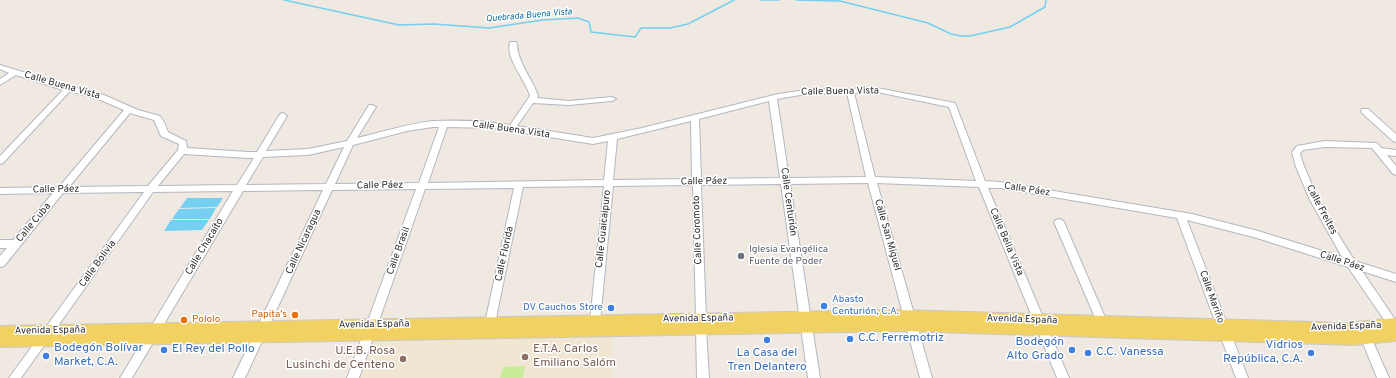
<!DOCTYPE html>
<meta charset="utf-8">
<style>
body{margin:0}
canvas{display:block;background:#efe9e1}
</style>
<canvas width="1396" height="378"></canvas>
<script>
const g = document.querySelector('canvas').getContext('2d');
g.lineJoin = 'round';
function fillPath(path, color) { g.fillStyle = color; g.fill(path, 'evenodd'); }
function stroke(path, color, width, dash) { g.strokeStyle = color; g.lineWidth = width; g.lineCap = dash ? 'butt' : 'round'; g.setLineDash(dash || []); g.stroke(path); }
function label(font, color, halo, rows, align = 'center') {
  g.font = font + ' Overpass,sans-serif'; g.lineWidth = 3; g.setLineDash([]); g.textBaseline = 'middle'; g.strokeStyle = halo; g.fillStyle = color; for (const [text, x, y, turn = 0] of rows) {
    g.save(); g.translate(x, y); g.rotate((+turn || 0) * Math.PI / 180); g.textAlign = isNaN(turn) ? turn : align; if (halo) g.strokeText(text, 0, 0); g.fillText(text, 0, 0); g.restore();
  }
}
fillPath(new Path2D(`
 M612 335V378H360L373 340Z`), '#f0e6d1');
fillPath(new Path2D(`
 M525 366 523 378H500L503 367Z`), '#c9ec9a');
fillPath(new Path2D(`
 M187 198H223L217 207 180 208Z
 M216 208 210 219H172L179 209Z
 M171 220H209L202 230 164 231Z`), '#75cff0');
stroke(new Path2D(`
 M284 0 399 25 434 24 489 28 543 20 578 18 589 22 591 32 635 37 641 28H670L688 24 734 0
 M761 0H779
 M796 0 840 1 928 23 951 34 961 36H970L1010 27 1045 7 1046 0`), '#75cff0', 1.5);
const minor = new Path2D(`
 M510 42H516L517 44C518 64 532 77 538 96L537 98 569 101 612 97 616 99 612 101 569 105 533 103 517 126 593 138 642 128 778 94 806 90 877 88 955 103 985 181 1000 182 1192 214 1258 231 1342 257 1310 200 1296 167 1292 152 1297 146 1325 141 1377 143 1381 148 1396 150V156L1387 155 1396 166V175L1393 174 1372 148 1325 147 1303 150 1300 153C1302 164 1308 174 1312 185 1324 212 1339 237 1355 261L1396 274V282L1362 271 1396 321V336L1392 335 1389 327 1348 267 1257 238 1187 220 1248 378H1236L1177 218 1000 188H988L1069 378H1057L979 187 877 183 932 378H920L868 183 790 184 820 378H808L781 184 701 185 706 319 705 322 701 323 697 322 696 319 693 185 613 186 600 321 599 324 595 325 591 324 590 321 604 186 523 187 495 323 494 326 490 327 486 326 485 323 514 188 425 189 359 378H347L416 189 332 190 245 378H233L323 190 243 191 132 378H120L233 191 153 192 21 378H9L144 192 63 193 4 266 0 267V256L7 248H0V240H13L53 193 0 194V188L59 187 124 110 98 99 70 91 3 163 0 164V156L63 90 16 75 0 85V79L9 73 0 69V65L65 85 104 95 138 110 160 116 164 122 168 132 186 141 187 148 248 152H257L280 114 283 113 287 116 266 151 308 149 347 141 369 105H372L376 107 357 138C382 132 407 124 433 121 457 120 486 121 510 125L530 96C526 80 505 59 510 42ZM877 92 949 107 976 181 875 177 854 93ZM847 93 866 177 789 178 777 99 806 94ZM769 101 780 178 701 179 699 119ZM130 113 154 120 161 136 179 144 178 150 148 186 69 187ZM691 121 692 179 613 180 617 139ZM433 127H439L419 183 335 184 353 145 407 131ZM447 127 493 128 593 144 608 141 604 180 428 183ZM344 147 326 184 246 185 263 157 308 155ZM184 154 248 158H254L237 185 158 186Z
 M1362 109H1368L1396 134V142L1393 141 1362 113 1361 111Z
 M1059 219 1062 220 1064 222 1107 322 1106 325 1102 326 1098 325 1097 322 1054 222 1056 220Z
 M701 325 705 326 706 329 709 378H697L696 329 697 326Z
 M1366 333 1370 335 1389 378H1377L1361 338 1362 335Z`);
const major = new Path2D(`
 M899 310 1347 323 1396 318V341L1354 345 901 331 0 347V326Z`);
stroke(minor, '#b4b7c1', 2);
stroke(major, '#c9c9c9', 2);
fillPath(minor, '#fff');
fillPath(major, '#f2d163');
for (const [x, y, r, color] of [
 [741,256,4,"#6b7280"],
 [824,306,4,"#3f7fe0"],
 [611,308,4,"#3f7fe0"],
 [295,315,4,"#e8710a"],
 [184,320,4,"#e8710a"],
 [850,339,4,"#3f7fe0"],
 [767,340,4,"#3f7fe0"],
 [164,350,4,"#3f7fe0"],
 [1072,350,4,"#3f7fe0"],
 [1088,353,4,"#3f7fe0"],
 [1311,353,4,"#3f7fe0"],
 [46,356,4,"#3f7fe0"],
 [525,357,4,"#8d6e63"],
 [403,359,4,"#8d6e63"]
]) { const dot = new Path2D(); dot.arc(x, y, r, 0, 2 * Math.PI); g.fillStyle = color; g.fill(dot); stroke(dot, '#fff', 1.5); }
label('italic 9px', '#0d6fa3', '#fff', [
 ["Quebrada Buena Vista",529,16,-5]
]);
label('10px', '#2e2e2e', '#fff', [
 ["Calle Buena Vista",62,86,16],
 ["Calle Buena Vista",840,92,-1],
 ["Calle Buena Vista",511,130,8],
 ["Calle Páez",704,182,-1],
 ["Calle Páez",380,186,-1],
 ["Calle Páez",56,190,-1],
 ["Calle Páez",1027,190,9],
 ["Calle Centurión",788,202,82],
 ["Calle Freites",1321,210,62],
 ["Calle Cuba",34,223,-50],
 ["Calle Guaicaipuro",604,229,-84],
 ["Calle Coromoto",698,230,-92],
 ["Calle San Miguel",887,235,74],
 ["Calle Nicaragua",304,242,-65],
 ["Calle Bella Vista",1006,242,67],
 ["Calle Chacaíto",205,247,-59],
 ["Calle Brasil",399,251,-70],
 ["Calle Florida",505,254,-78],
 ["Calle Páez",1342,262,18],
 ["Calle Bolivia",98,264,-54],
 ["Calle Mariño",1211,297,70],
 ["Avenida España",698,319,-1],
 ["Avenida España",1022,320,2],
 ["Avenida España",374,325,-1],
 ["Avenida España",1346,327,-2],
 ["Avenida España",50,331,-1]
]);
label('10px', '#5b616d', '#fff', [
 ["Iglesia Evangélica",749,250],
 ["Fuente de Poder",749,262]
], 'left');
label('10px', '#366cbe', '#fff', [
 ["Abasto",832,300],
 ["Centurión, C.A.",832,312],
 ["DV Cauchos Store",603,308,"right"]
], 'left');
label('10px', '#c56008', '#fff', [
 ["Papita's",287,315],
 ["Pololo",192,320,"left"]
], 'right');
label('12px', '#366cbe', '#fff', [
 ["C.C. Ferremotriz",858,339],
 ["Bodegón",1064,343,"right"],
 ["Alto Grado",1064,357,"right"],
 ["Vidrios",1303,346,"right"],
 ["República, C.A.",1303,360,"right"],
 ["Bodegón Bolívar",54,349],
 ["Market, C.A.",54,363],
 ["El Rey del Pollo",172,350],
 ["C.C. Vanessa",1096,353],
 ["La Casa del",767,354,"center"],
 ["Tren Delantero",767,368,"center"]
], 'left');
label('12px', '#785e54', '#fff', [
 ["E.T.A. Carlos",533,350],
 ["Emiliano Salóm",533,364],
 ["U.E.B. Rosa",395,352,"right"],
 ["Lusinchi de Centeno",395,366,"right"]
], 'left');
</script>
